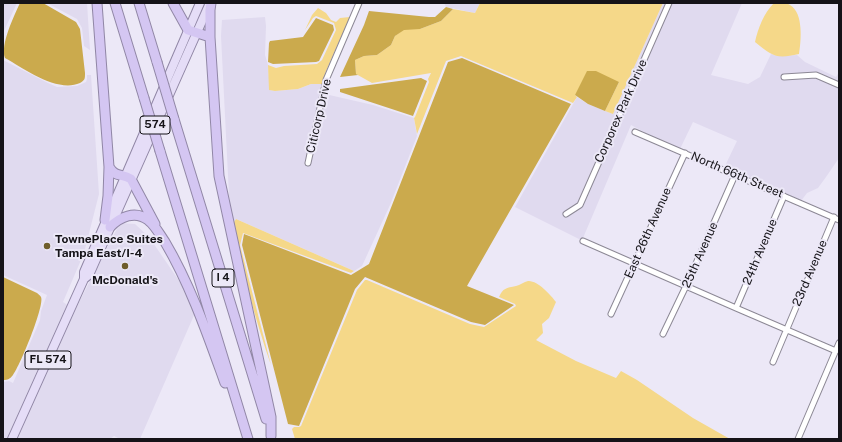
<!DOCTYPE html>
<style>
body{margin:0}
#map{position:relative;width:842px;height:442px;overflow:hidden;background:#ece8f7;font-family:"Public Sans",sans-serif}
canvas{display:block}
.frame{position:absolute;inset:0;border:4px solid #151318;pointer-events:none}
</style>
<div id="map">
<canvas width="842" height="442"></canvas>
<div class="frame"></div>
</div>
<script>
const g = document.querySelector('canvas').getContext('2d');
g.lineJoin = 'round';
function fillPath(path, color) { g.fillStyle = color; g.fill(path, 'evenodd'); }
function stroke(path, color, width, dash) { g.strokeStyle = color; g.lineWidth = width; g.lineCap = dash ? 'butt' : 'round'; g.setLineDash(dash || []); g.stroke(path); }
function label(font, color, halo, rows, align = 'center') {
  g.font = font + ' "Public Sans",sans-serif'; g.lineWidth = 4; g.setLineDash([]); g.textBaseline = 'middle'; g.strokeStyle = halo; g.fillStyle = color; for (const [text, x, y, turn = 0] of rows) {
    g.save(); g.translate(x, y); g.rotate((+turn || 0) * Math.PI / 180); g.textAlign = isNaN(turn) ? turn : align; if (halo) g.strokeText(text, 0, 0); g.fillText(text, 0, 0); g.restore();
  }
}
fillPath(new Path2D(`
 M3 3H17L3 33Z
 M47 3H87L90 50 84 46 82 28 77 19Z
 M444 3H480L475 13 446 7Z
 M663 3H666L578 203 563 213 566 217 582 206 671 3H742L711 75 748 84 760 77 771 54 778 56 797 55 805 62 836 77 839 72V83L816 73 781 75 782 79 816 77 839 87V158L826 177 818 188 807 193 801 201 724 168 737 141 693 122 680 149 659 140 631 125 583 238 581 240 515 207 577 97 588 104 613 114Z
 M265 17 266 26 265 55 268 65 270 90 275 91 298 89 311 84H322L305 164 310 165 325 94 373 105 414 118 417 136 390 205 362 266 354 271 236 219 232 225 230 215 221 36 222 20Z
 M3 60 48 83 57 87 77 86 86 82 87 79V75H91L99 194 84 253 63 302 69 306 10 439H3V382L9 381 13 383 40 320 41 311 47 295 3 275Z
 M120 223 135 224 149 237 182 285 194 307 195 313 140 439H120L114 436 110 439H15L74 308H76Z`), '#e0daef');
fillPath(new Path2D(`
 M480 3H663L613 114 605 111 619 82 575 95 577 97 573 103 461 56 446 61 417 134 414 118 415 117 429 82 428 79 431 73 372 83 356 74 355 60 364 56 377 55 391 45 395 36 404 29H420L441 21 453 9 475 13Z
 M774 3C780 3 785 2 790 5 804 13 801 42 799 54 777 59 773 57 755 42 758 28 764 13 774 3Z
 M318 8 326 13 331 20 336 22 340 18 350 17 326 71 322 84H311L298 89 275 91 269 90 268 65 276 68 284 66 317 64 322 60 336 30 334 23 316 16 313 18 305 30 312 15Z
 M236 219 354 271 351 273 243 233 240 245 271 365C255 319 243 272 232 225Z
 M365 280H367L470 324 484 327 516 306 515 304 499 297C503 288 506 288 516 286 520 285 524 282 528 281 537 280 551 295 556 302L549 318 542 324 543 333 536 340 576 361 616 378 621 371 637 380 693 418 730 439H295L292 429 294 427H299L301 426 357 290Z`), '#f5d889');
fillPath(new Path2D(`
 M20 3H43L76 22 80 29 85 73C85 79 85 80 80 83 57 93 25 69 5 58 0 45 14 16 20 3Z
 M446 7 453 9 441 21 420 29 404 30 395 36 391 45 377 55 364 56 355 60 356 74 358 75 340 77 364 25 369 11 429 17H435Z
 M316 18 333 25 334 30 319 61 316 62 273 64 268 62 269 43 270 41 303 37Z
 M462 58 571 104 467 286 514 305 485 325 471 322 365 277 355 289 299 426 288 424 242 245 244 234 351 275 369 264 448 62Z
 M587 71H596L619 82 605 111 588 104 575 95Z
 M421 78 427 81 413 116 340 92V89Z
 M3 277 37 293C38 294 40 295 41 297 45 305 20 366 13 375 10 379 8 380 3 380Z`), '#cbaa4d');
const street = new Path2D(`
 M784 77 816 75 839 85
 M635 132 839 220
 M308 163 326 80 359 3
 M566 214 580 205 669 3
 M583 241 736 308 836 351
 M736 308 784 196
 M611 314 685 153
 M663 334 686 286 735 175
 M773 362 834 217
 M798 439 839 343`);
const primary = new Path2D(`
 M84 279 89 275 210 3
 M12 439 84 279V272L200 3`);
const highway = new Path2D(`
 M97 3 109 167 108 196 105 220
 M115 3 144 98
 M139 3 157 62
 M173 3 188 30 210 37
 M211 3 210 10V37L219 176 271 417V436
 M174 119 266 419
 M160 151 248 439
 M109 167C116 178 121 173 131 179L155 224
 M110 227C120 217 135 210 148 220 155 225 160 235 165 242 191 286 208 336 225 383`);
stroke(street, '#8c8895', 7);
stroke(primary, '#9187a6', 10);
stroke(highway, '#9187a6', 11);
stroke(street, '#fff', 5);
stroke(primary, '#e5ddf7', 8);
stroke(highway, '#d4c6f2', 9);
const highwayBridge = new Path2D(`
 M157 62 174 119
 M144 98 160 151`);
stroke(highwayBridge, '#9187a6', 11, []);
stroke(highwayBridge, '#d4c6f2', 9);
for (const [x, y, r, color] of [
 [47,246,4,"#6f5d2b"],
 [125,266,4,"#6f5d2b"]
]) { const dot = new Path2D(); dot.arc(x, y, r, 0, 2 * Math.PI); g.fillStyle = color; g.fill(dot); stroke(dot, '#ece8f7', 1.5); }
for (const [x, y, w] of [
 [155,125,30],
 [223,278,22],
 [48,360,46]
]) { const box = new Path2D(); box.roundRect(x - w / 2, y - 9, w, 18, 3); g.fillStyle = '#ece8f7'; g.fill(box); stroke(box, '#151318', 1); }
label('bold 11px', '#151318', null, [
 ["574",155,125],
 ["I 4",223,278],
 ["FL 574",48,360]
]);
label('12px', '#151318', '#ece8f7', [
 ["Corporex Park Drive",621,111,-66],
 ["Citicorp Drive",319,116,-77],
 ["North 66th Street",737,175,23],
 ["East 26th Avenue",648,233,-66],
 ["24th Avenue",760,252,-67],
 ["25th Avenue",700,255,-66],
 ["23rd Avenue",810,273,-67]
]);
label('bold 12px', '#151318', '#ece8f7', [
 ["TownePlace Suites",55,239],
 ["Tampa East/I-4",55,253],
 ["McDonald's",125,280,"center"]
], 'left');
</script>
